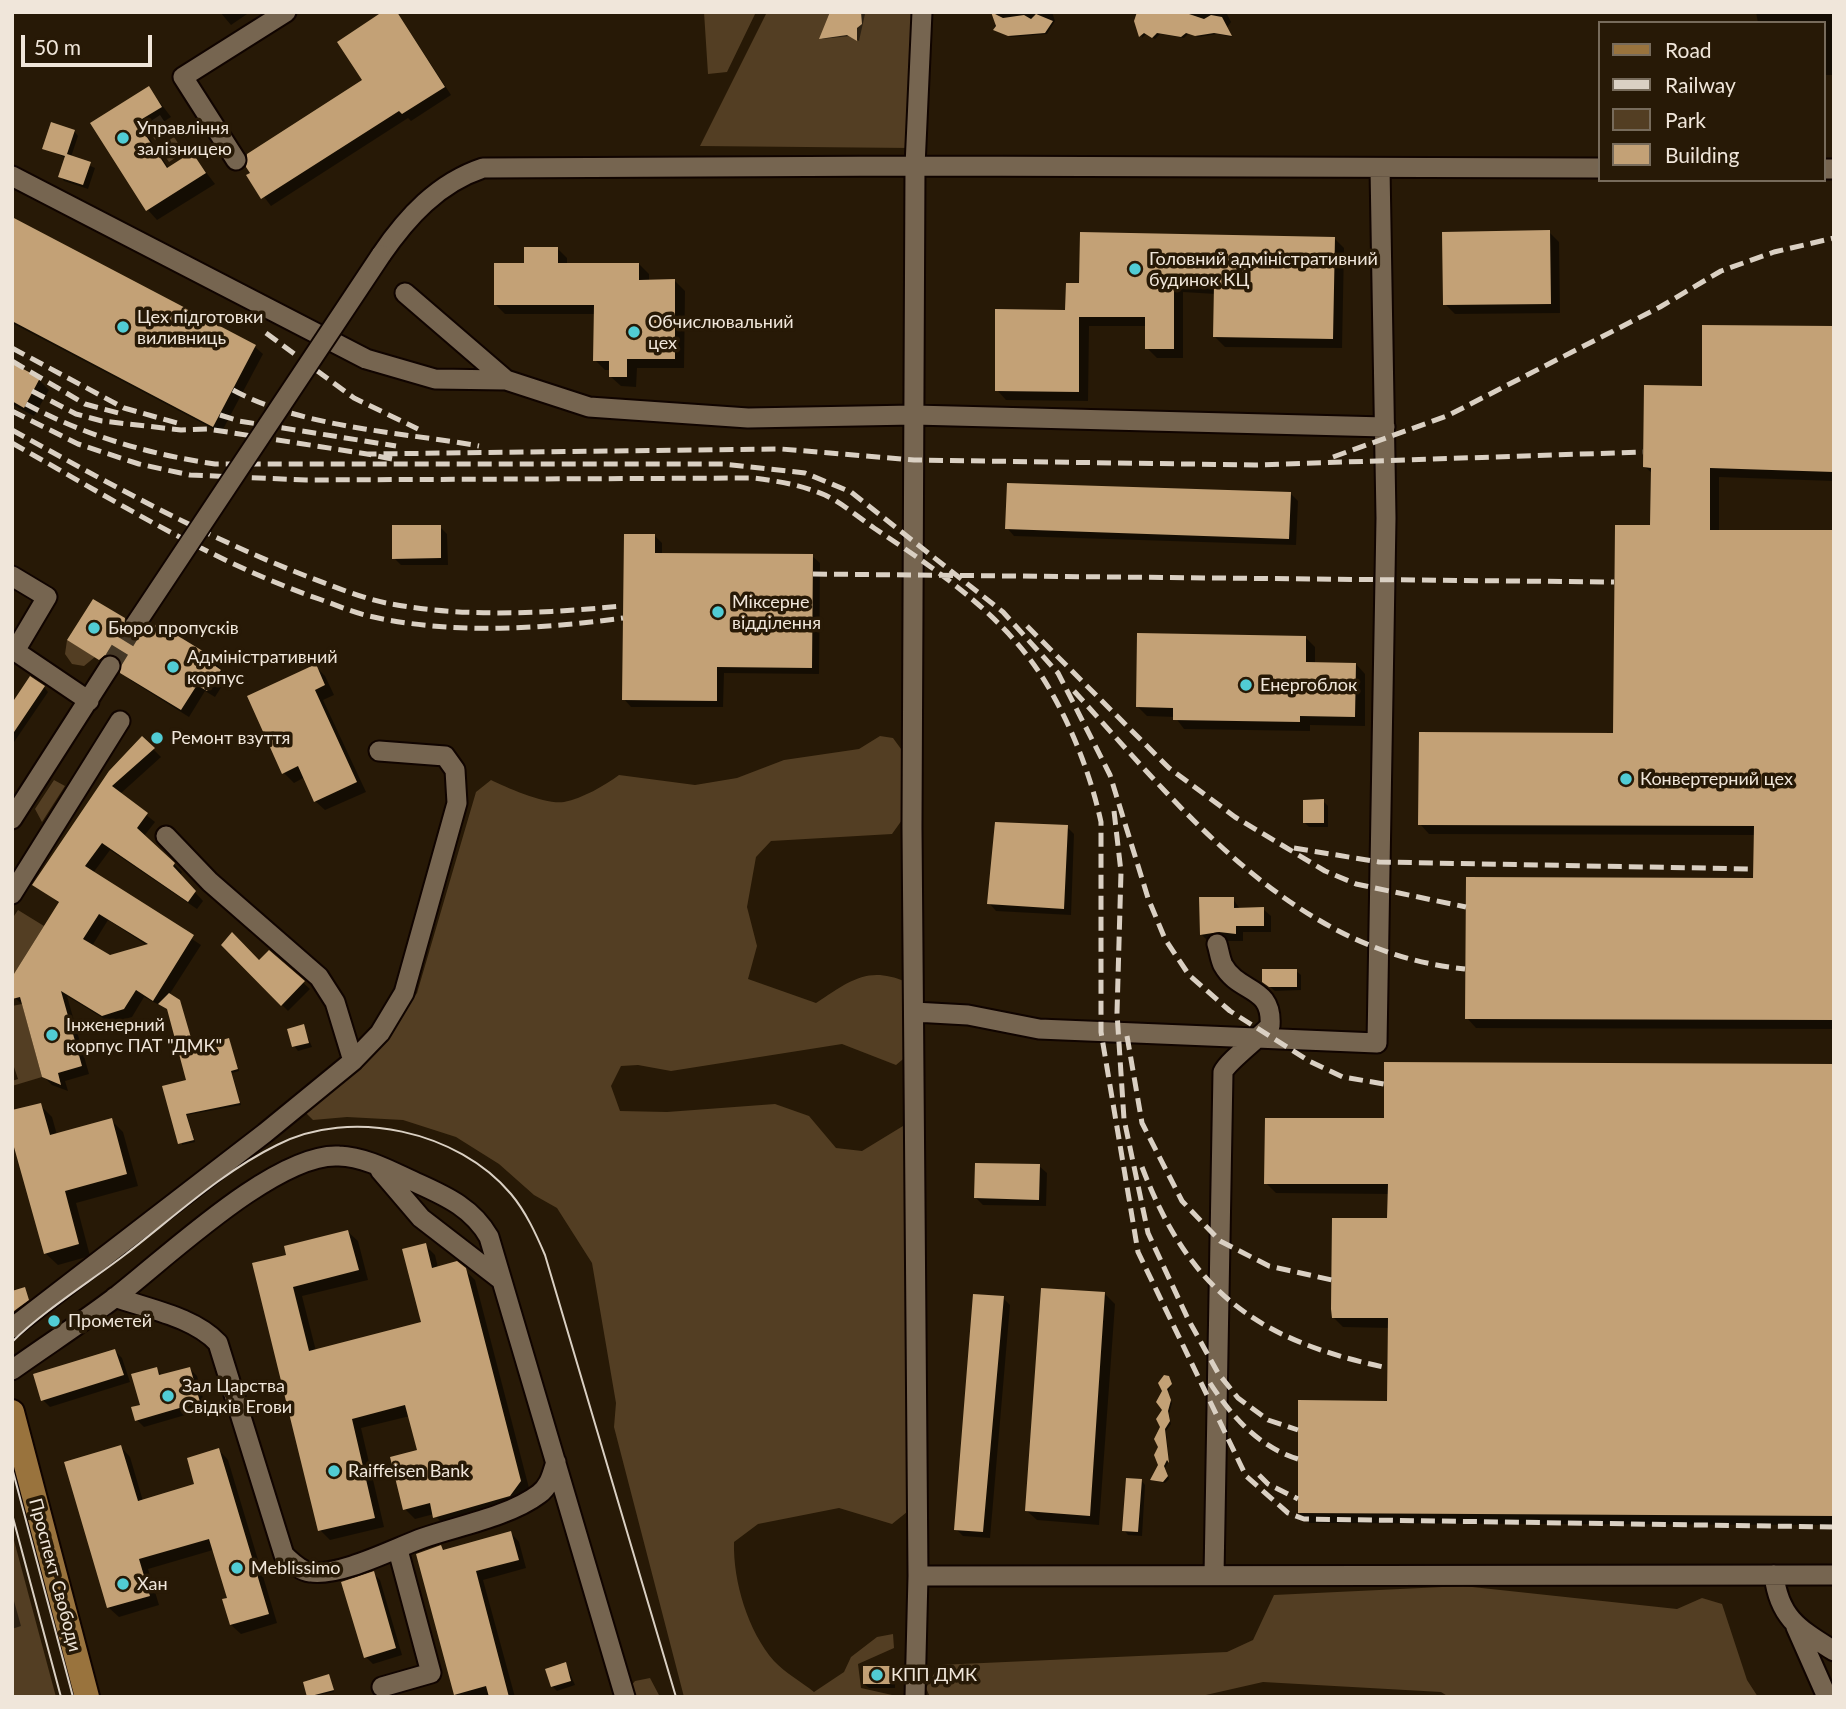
<!DOCTYPE html>
<meta charset="utf-8">
<style>
body{margin:0}
#map{position:relative;width:1846px;height:1709px;overflow:hidden;background:#271906;font-family:Lato,sans-serif}
canvas{display:block}
.frame{position:absolute;inset:0;border:14px solid #f0e6da;pointer-events:none}
.legend{position:absolute;left:1598px;top:21px;width:228px;height:161px;box-sizing:border-box;background:#271906;border:2px solid #776b5b;margin:0;padding:9px 12px;list-style:none;font-size:21px;color:#f0e6da}
.legend li{display:flex;align-items:center;gap:14px;height:35px}
.legend b{width:35px;border:2px solid #776b5b}
.scale{position:absolute;left:21px;top:35px;width:131px;height:32px;box-sizing:border-box;border:4px solid #f0e6da;border-top:0;padding-left:9px;font-size:21px;line-height:24px;white-space:nowrap;color:#f0e6da;-webkit-text-stroke:5px #271906;paint-order:stroke}
</style>
<div id="map">
<canvas width="1846" height="1709"></canvas>
<div class="frame"></div>
<ul class="legend">
<li><b style="height:9px;background:#99733d"></b>Road</li>
<li><b style="height:9px;background:#dad0c3"></b>Railway</li>
<li><b style="height:19px;background:#533e23"></b>Park</li>
<li><b style="height:19px;background:#c3a176"></b>Building</li>
</ul>
<div class="scale">50 m</div>
</div>
<script>
const g = document.querySelector('canvas').getContext('2d');
g.lineJoin = 'round';
function fillPath(path, color) { g.fillStyle = color; g.fill(path, 'evenodd'); }
function stroke(path, color, width, dash) { g.strokeStyle = color; g.lineWidth = width; g.lineCap = dash ? 'butt' : 'round'; g.setLineDash(dash || []); g.stroke(path); }
function label(font, color, halo, rows, align = 'center') {
  g.font = font + ' Lato,sans-serif'; g.lineWidth = 7; g.setLineDash([]); g.textBaseline = 'middle'; g.strokeStyle = halo; g.fillStyle = color; for (const [text, x, y, turn = 0] of rows) {
    g.save(); g.translate(x, y); g.rotate((+turn || 0) * Math.PI / 180); g.textAlign = isNaN(turn) ? turn : align; if (halo) g.strokeText(text, 0, 0); g.fillText(text, 0, 0); g.restore();
  }
}
fillPath(new Path2D(`
 M704 12H756L727 72 708 74Z
 M767 12H915L911 148 700 146Z
 M160 115 170 130 155 140 145 125Z
 M174 137 184 152 169 162 159 147Z
 M67 640 95 657 84 666 72 664 65 654Z
 M880 736 893 738 904 753 902 820 892 834 771 841 756 857 747 907 757 946 748 979 816 1003C849 982 867 965 906 982L908 1055 896 1065 842 1044 671 1071 638 1065 621 1066 611 1086 620 1111 667 1112 775 1104 809 1116 836 1148 862 1151 903 1126 907 1151V1512L892 1524 839 1508 758 1524 734 1542C733 1582 748 1631 774 1661 785 1673 802 1682 814 1692L844 1672 851 1657 877 1637 893 1634 894 1648 858 1664 861 1688 901 1697H684L614 1427 616 1403 592 1263 557 1208 534 1195 499 1164 456 1137 403 1120 347 1117 313 1120 305 1112 389 1035 417 993 476 792 491 780C507 788 547 805 564 802 583 798 604 786 619 775L695 785 737 778 784 760 859 749Z
 M54 780 65 786 42 822 35 809Z
 M18 910 44 926 12 977V919Z
 M22 1004 42 1077 12 1086V1081L18 1079 12 1061V1006Z
 M12 1533 56 1697H12Z
 M1463 1586 1677 1609 1702 1598 1722 1604 1747 1680 1758 1697H1449L1441 1692 1263 1682 1197 1697H930L926 1688 939 1665 1227 1652 1253 1640 1274 1595Z
 M650 1678 660 1697H633L630 1687 635 1681Z`), '#533e23');
fillPath(new Path2D(`
 M220 12H250L231 25Z
 M397 12 451 95 411 121 408 118 271 206 248 176 364 80Z
 M831 12 865 14 859 41 850 36 822 39Z
 M997 12H1052L1055 21 1047 34 1011 37 994 30Z
 M1136 12H1226L1231 22 1227 28 1232 37 1217 34 1198 37 1189 33 1184 38 1160 34 1155 39 1146 34 1142 38Z
 M1756 12H1834V75H1823V23H1758Z
 M149 88 171 117 146 133 169 169 192 154 215 184 157 220 148 210 93 124Z
 M74 131 78 136 71 157 95 168 88 189 64 181 60 176 66 158 44 148Z
 M12 219 255 347 263 354 221 433 12 323Z
 M1549 232 1559 242 1560 313 1455 314 1445 304Z
 M1334 238 1344 248 1342 348 1225 347 1215 337 1216 294 1183 292V358H1157L1147 348V326H1089L1088 401 1006 400 997 390 1067 311 1081 284Z
 M557 248 567 258V265L639 264 649 274V281H675L685 291 684 368H637L636 387 621 386 611 377V370H605L595 360V314H505L495 304 526 264Z
 M1834 328V481L1719 477V532H1834V1029L1476 1028 1467 1018 1755 880V835L1429 834 1420 824 1615 735 1652 527 1653 474 1645 467 1704 388Z
 M12 365 39 380 49 390 34 416 12 404Z
 M1291 494 1298 501 1296 545 1014 536 1007 528Z
 M440 527 447 534 448 565H401L394 558Z
 M655 536 662 543V555L812 556 820 563 819 674 724 673 723 707H631L624 699Z
 M124 619 132 627 131 637 151 636 213 659 227 678 215 697 205 691 189 717 130 680 122 672 123 662H113L108 666 70 640Z
 M1305 637 1315 647V664H1356L1365 674V726L1310 725V731L1184 729 1175 717 1147 716 1137 706Z
 M315 666 325 676 334 695 323 700 366 792 325 810 315 801 305 777 294 783 284 773Z
 M44 687 48 692 12 745V706Z
 M142 738 161 757 120 794 155 822 144 836 182 872 180 876 203 901 197 909 110 850 93 873 201 945 169 995 181 1004 194 1049 229 1040 239 1071 232 1073 241 1105 187 1115 195 1142 182 1145 188 1081 169 1010 144 997 132 1017 111 1023 67 996 89 1074 65 1081 68 1091 52 1085 43 1076 24 1006 15 998 59 903 34 884ZM108 920 148 946 109 957 92 946Z
 M1323 801 1328 806V827H1309L1305 823Z
 M1067 827 1074 834 1071 915 996 911 989 903Z
 M1233 899 1240 909H1263L1271 916V932H1243V941H1208L1201 934Z
 M223 945 259 962 269 952 310 989 288 1011Z
 M1296 971 1301 975V990L1275 991 1269 986Z
 M303 1026 312 1047 298 1051 294 1046Z
 M1834 1066V1525L1309 1523 1299 1513 1389 1403 1390 1328 1343 1327 1333 1317 1389 1220V1194L1276 1193 1266 1183 1386 1120Z
 M40 1105 52 1117 57 1135 111 1120 123 1132 138 1186 76 1203 90 1256 58 1265 45 1253Z
 M1039 1166 1047 1173 1046 1206 983 1205 976 1198Z
 M348 1232 358 1241 368 1280 302 1296 316 1351 423 1323 425 1245 435 1255 438 1268 464 1269 475 1280 530 1492 445 1527 434 1514 415 1519 405 1509 419 1451 410 1416 361 1428 384 1527 330 1540 320 1530 288 1256Z
 M24 1289 29 1302 17 1311 12 1293Z
 M1105 1294 1115 1304 1099 1525 1037 1520 1027 1511Z
 M1003 1298 1010 1305 990 1538 963 1536 956 1529Z
 M115 1351 122 1358 130 1382 50 1407 43 1400Z
 M156 1369 163 1376 190 1369 197 1376 206 1409 144 1427 137 1420Z
 M1164 1377 1172 1384 1168 1392 1172 1403 1169 1414 1171 1424 1166 1431 1169 1461 1165 1468 1169 1479 1165 1483 1152 1480 1160 1465Z
 M121 1447 130 1457 143 1501 197 1485 219 1450 228 1460 277 1623 241 1634 231 1625 229 1599 213 1550 148 1569 159 1605 119 1617 109 1608 66 1463Z
 M1141 1480 1145 1485 1142 1536 1128 1535 1124 1530Z
 M511 1533 519 1542 526 1568 483 1580 515 1697H456L418 1555 441 1547 445 1551Z
 M373 1573 380 1580 402 1655 373 1664 366 1657Z
 M12 1594 21 1626 12 1629Z
 M566 1664 575 1685 557 1691 552 1686Z
 M890 1668 895 1672V1688H869L864 1684Z
 M330 1678 334 1692 309 1697 305 1683Z`), '#0007');
fillPath(new Path2D(`
 M382 12H397L445 87 402 114 399 111 261 199 246 175 250 173 246 167 247 154 362 80 337 42Z
 M830 12H861L862 24 857 28V41L847 35 819 39Z
 M991 12 1003 18 1024 15 1031 19 1036 14 1053 21 1045 33 1008 36 993 30 996 26Z
 M1137 12H1183L1204 19 1211 15 1222 17 1232 36 1214 33 1195 36 1186 33 1181 37 1157 33 1152 38 1144 33 1139 37 1134 21Z
 M149 86 162 107 137 122 167 168 192 152 206 173 146 211 90 123Z
 M51 122 75 130 67 154 91 162 83 185 58 177 65 156 42 149Z
 M12 217 256 345 213 427 12 321Z
 M1550 230 1551 304 1443 305 1442 232Z
 M1080 232 1335 237 1333 339 1213 337 1214 285 1174 283V349H1145V317H1079V392L995 391V309L1065 310 1066 283H1079Z
 M524 247H558V263H639V280L675 279V359H627V377H609V361H593L594 305H494V263H524Z
 M1702 325 1834 326V472L1710 468V530H1834V1020L1465 1019 1466 877 1753 878 1754 826 1418 825 1419 732 1613 733 1615 525H1650L1651 468 1643 467 1644 385 1702 386Z
 M12 363 40 378 24 408 12 401Z
 M1007 483 1291 492 1289 539 1005 529Z
 M392 525H441V558L392 559Z
 M624 534H655V553L813 554 812 668 717 667V701L622 700Z
 M93 599 125 618 124 630 129 635 140 636 146 631 150 634 157 623 214 658 211 663 221 670 207 691 197 685 181 710 120 673 121 661 116 655H105L99 660 67 640Z
 M1137 633 1306 636V662L1356 663 1355 717 1300 716V722L1173 720V708L1136 707Z
 M316 664 325 685 315 690 357 782 314 802 298 766 282 774 247 696Z
 M30 676 45 686 12 735V703Z
 M142 736 155 748 112 786 148 813 137 828 175 863 173 866 196 891 188 902 102 843 85 866 194 935 153 1001 136 990 124 1009 102 1016 61 991 82 1066 58 1073 61 1085 42 1077 20 997 12 999V977L59 902 32 885 109 771ZM99 914 148 944 110 955 83 939Z
 M1324 799V823H1303V800Z
 M995 822 1068 825 1064 909 987 904Z
 M1199 897H1234V908L1264 907V926H1236V934L1219 932 1200 935Z
 M232 932 259 960 269 950 305 981 281 1006 221 945Z
 M1262 969H1297V987H1269L1262 982Z
 M169 993 180 1000 194 1048 229 1038 238 1069 231 1071 240 1103 186 1114 194 1140 178 1144 162 1086 186 1080 167 1009 158 1004Z
 M304 1024 309 1043 292 1047 287 1029Z
 M1384 1062 1834 1064V1516L1298 1513V1400L1387 1401 1388 1318H1332L1331 1309 1332 1218H1387L1388 1184H1264L1265 1118H1384Z
 M41 1103 50 1135 112 1118 127 1174 65 1191 79 1244 44 1254 12 1140V1110Z
 M975 1163 1040 1164 1039 1200 974 1198Z
 M348 1230 359 1270 293 1287 309 1351 421 1322 402 1249 426 1243 432 1268 457 1261 466 1268 521 1481 510 1496 433 1518 430 1503 403 1510 390 1457 417 1450 405 1405 352 1419 375 1518 318 1531 252 1263 286 1255 284 1246Z
 M25 1287 29 1300 14 1311 12 1291Z
 M1041 1288 1105 1292 1090 1516 1025 1511Z
 M973 1294 1004 1296 983 1532 954 1530Z
 M115 1349 124 1375 41 1401 33 1374Z
 M157 1367 159 1375 190 1367 200 1402 135 1421 131 1407 140 1405 131 1374Z
 M1164 1375 1169 1376 1172 1384 1167 1389 1171 1400 1168 1411 1170 1421 1165 1429 1169 1463 1167 1460 1164 1466 1168 1476 1163 1482 1150 1480 1158 1465 1154 1455 1158 1447 1154 1439 1160 1427 1156 1419 1162 1410 1156 1402 1162 1391 1158 1383Z
 M121 1445 138 1501 194 1484 187 1458 219 1448 269 1614 230 1625 222 1599 227 1598 209 1539 139 1559 150 1596 107 1608 64 1462Z
 M1126 1478 1142 1479 1138 1532 1122 1531Z
 M511 1531 519 1560 476 1571 509 1697H489L486 1686 454 1695 416 1554 441 1545 443 1550Z
 M374 1571 396 1648 364 1658 341 1582Z
 M566 1662 571 1681 551 1687 545 1669Z
 M863 1666H891V1684H863Z
 M329 1674 334 1690 307 1697 303 1682Z`), '#c3a176');
stroke(new Path2D(`
 M110 666 135 625`), '#453826', 19, [19, 10]);
const minor = new Path2D(`
 M922 12 915 166 912 827 918 1576 1834 1575
 M236 160 183 77 286 12
 M1823 169H1834
 M12 176 366 359 435 379 506 380
 M381 255C407 217 438 183 483 168L915 166 1599 168
 M405 293 506 380 589 407 748 418 914 415 1385 427
 M12 576 47 597 15 651 89 701
 M12 819 110 666
 M166 836 210 882 319 977 335 1002 353 1061
 M12 894 120 721
 M914 1012 968 1015 1039 1029 1377 1043 1386 518 1380 168
 M380 1170 421 1218 500 1279
 M115 1297C148 1309 194 1317 218 1343L284 1555C292 1562 300 1571 310 1572 340 1577 395 1548 423 1538 458 1526 510 1516 539 1494 550 1486 552 1474 556 1462
 M12 1328 265 1133 353 1061 380 1033 404 993 457 803 455 770 445 756 379 751
 M12 1370C47 1345 83 1322 117 1296 166 1258 277 1152 339 1156 367 1157 394 1173 419 1184 448 1197 473 1209 489 1237L625 1697
 M1214 1575 1223 1072C1227 1062 1260 1037 1270 1026 1273 985 1239 994 1223 965 1220 959 1219 950 1217 944
 M1774 1575C1779 1618 1799 1629 1834 1651
 M1796 1627 1827 1697
 M382 1687 431 1673 398 1550
 M915 1697 918 1576`);
const major = new Path2D(`
 M12 1412 87 1697`);
stroke(minor, '#100400', 23);
stroke(major, '#100400', 28);
stroke(minor, '#766550', 19);
stroke(major, '#99733d', 24);
stroke(new Path2D(`
 M12 1342C43 1311 91 1281 126 1254 174 1217 222 1172 277 1145 351 1107 458 1131 511 1194 526 1212 536 1234 545 1255L676 1697
 M12 1468 73 1697
 M12 1514 61 1697`), '#dad0c3', 2);
stroke(new Path2D(`
 M266 333 354 398 418 429
 M12 348 124 408 177 423
 M12 361 85 404 122 414
 M233 390C303 428 401 432 479 446
 M32 391 76 414 102 421 181 430 208 429 367 454
 M26 404C86 436 148 454 215 464H723L805 473 851 492 1003 612 1058 673 1076 708 1110 775 1148 898 1165 939 1189 975 1230 1011 1309 1061 1343 1077 1384 1084
 M12 411 78 444 139 464 190 475 306 480 753 478C778 481 801 485 825 495 842 503 858 517 874 528 934 568 1001 613 1041 675 1069 719 1090 772 1101 822V1032L1138 1252 1246 1476 1288 1513 1304 1519 1834 1527
 M220 415 239 421 396 446
 M12 430C108 483 203 536 306 576 333 586 363 599 391 604 468 618 546 613 623 606
 M12 443C112 499 210 561 319 599 336 605 352 612 369 616 451 635 541 629 623 618
 M1333 457 1447 416 1660 307 1721 271 1774 252 1834 238
 M392 459 367 454 781 449 914 460 1255 465 1643 452
 M813 574 1614 582
 M1027 626 1169 768 1235 817 1325 871 1356 884 1466 907
 M1074 691C1182 810 1294 952 1465 969
 M1114 811 1121 872 1117 1013 1124 1119 1148 1233 1188 1319 1218 1373 1238 1398 1268 1420 1298 1430
 M1294 848 1379 862 1753 869
 M1127 1036 1142 1123 1182 1201 1220 1241 1269 1266 1332 1280
 M1142 1167C1190 1293 1259 1341 1388 1368
 M1210 1383C1232 1417 1259 1447 1298 1459
 M1259 1475 1268 1484 1298 1499`), '#dad0c3', 5, [14, 7]);
const minorBridge = new Path2D(`
 M135 625 381 255`);
stroke(minorBridge, '#100400', 23, []);
stroke(minorBridge, '#766550', 19);
for (const [x, y, r, color] of [
 [123,138,7,"#51ccd4"],
 [1135,269,7,"#51ccd4"],
 [123,327,7,"#51ccd4"],
 [634,332,7,"#51ccd4"],
 [718,612,7,"#51ccd4"],
 [94,628,7,"#51ccd4"],
 [173,667,7,"#51ccd4"],
 [1246,685,7,"#51ccd4"],
 [157,738,7,"#51ccd4"],
 [1626,779,7,"#51ccd4"],
 [52,1035,7,"#51ccd4"],
 [54,1321,7,"#51ccd4"],
 [168,1396,7,"#51ccd4"],
 [334,1471,7,"#51ccd4"],
 [237,1568,7,"#51ccd4"],
 [123,1584,7,"#51ccd4"],
 [877,1675,7,"#51ccd4"]
]) { const dot = new Path2D(); dot.arc(x, y, r, 0, 2 * Math.PI); g.fillStyle = color; g.fill(dot); stroke(dot, '#271906', 2.5); }
label('18px', '#f0e6da', '#271906', [
 ["Управління",137,128],
 ["залізницею",137,149],
 ["Головний адміністративний",1149,259],
 ["будинок КЦ",1149,280],
 ["Цех підготовки",137,317],
 ["виливниць",137,338],
 ["Обчислювальний",648,322],
 ["цех",648,343],
 ["Міксерне",732,602],
 ["відділення",732,623],
 ["Бюро пропусків",108,628],
 ["Адміністративний",187,657],
 ["корпус",187,678],
 ["Енергоблок",1260,685],
 ["Ремонт взуття",171,738],
 ["Конвертерний цех",1640,779],
 ["Інженерний",66,1025],
 ["корпус ПАТ \"ДМК\"",66,1046],
 ["Прометей",68,1321],
 ["Зал Царства",182,1386],
 ["Свiдкiв Егови",182,1407],
 ["Raiffeisen Bank",348,1471],
 ["Meblissimo",251,1568],
 ["Хан",137,1584],
 ["КПП ДМК",891,1675]
], 'left');
label('18px', '#f0e6da', '#271906', [
 ["Проспект Свободи",55,1575,75]
]);
</script>
